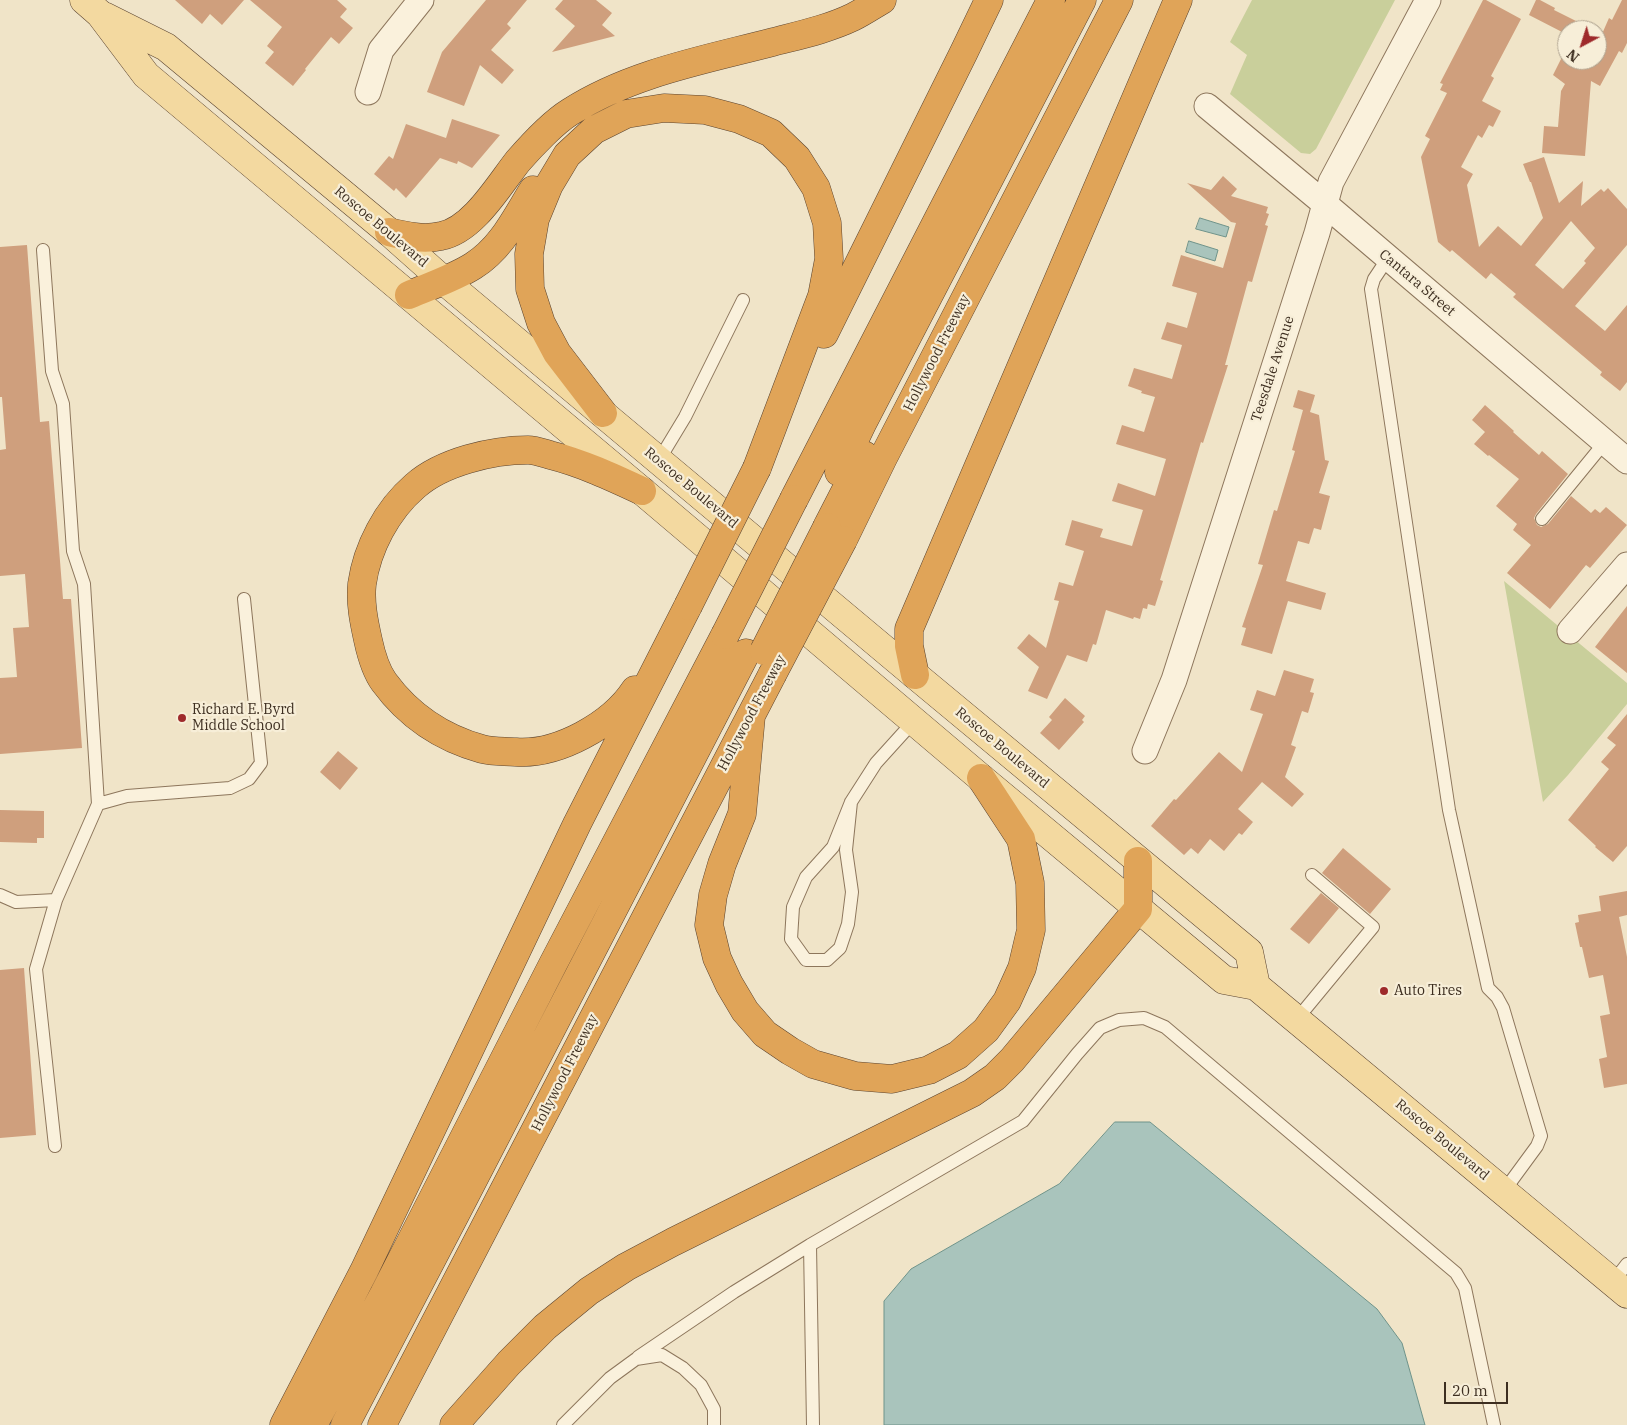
<!DOCTYPE html>
<style>
body{margin:0}
#map{position:relative;width:1627px;height:1425px;overflow:hidden;background:#f0e4c8;font-family:"IBM Plex Serif",serif}
canvas{display:block}
.north{position:absolute;left:1557px;top:20px;width:50px;height:50px;box-sizing:border-box;background:#f7eed8;border:1px solid #ada18e;border-radius:50%;rotate:220deg;font-size:14px;font-weight:700;line-height:20px;text-align:center;color:#3d2e20}
.north::after{content:'';display:block;margin:auto;width:18px;height:22px;background:#9e2a2b;clip-path:polygon(50% 0,100% 100%,50% 72%,0 100%)}
.scale{position:absolute;left:1444px;top:1382px;width:64px;height:22px;box-sizing:border-box;border:2px solid #3d2e20;border-top:0;padding-left:6px;font-size:15px;line-height:18px;white-space:nowrap;color:#3d2e20;-webkit-text-stroke:4px #f7eed8;paint-order:stroke}
</style>
<div id="map">
<canvas width="1627" height="1425"></canvas>
<div class="north">N</div>
<div class="scale">20 m</div>
</div>
<script>
const g = document.querySelector('canvas').getContext('2d');
g.lineJoin = 'round';
function fillPath(path, color) { g.fillStyle = color; g.fill(path, 'evenodd'); }
function stroke(path, color, width, dash) { g.strokeStyle = color; g.lineWidth = width; g.lineCap = dash ? 'butt' : 'round'; g.setLineDash(dash || []); g.stroke(path); }
function label(font, color, halo, rows, align = 'center') {
  g.font = font + ' "IBM Plex Serif",serif'; g.lineWidth = 4.5; g.setLineDash([]); g.textBaseline = 'middle'; g.strokeStyle = halo; g.fillStyle = color; for (const [text, x, y, turn = 0] of rows) {
    g.save(); g.translate(x, y); g.rotate((+turn || 0) * Math.PI / 180); g.textAlign = isNaN(turn) ? turn : align; if (halo) g.strokeText(text, 0, 0); g.fillText(text, 0, 0); g.restore();
  }
}
fillPath(new Path2D(`
 M1252 0H1395L1316 149 1310 154 1301 153 1230 94 1247 55 1230 42Z
 M1504 581 1627 683V704L1568 775 1543 802Z`), '#c9cf9b');
const water = new Path2D(`
 M1200 218 1229 227 1226 237 1196 229Z
 M1189 241 1218 250 1215 261 1186 252Z
 M1115 1122H1150L1377 1309 1402 1343 1425 1425H884V1301L911 1269 1059 1184Z`);
fillPath(water, '#a9c4bc');
stroke(water, '#6f938a', 1);
fillPath(new Path2D(`
 M175 0H244L222 25 210 14 202 24Z
 M250 0H337L347 9 340 17 353 28 339 44 331 37 305 69 306 70 293 86 265 63 274 52 267 46 282 27Z
 M486 0H527L507 24 511 28 491 50 514 70 502 84 480 65 464 106 427 92 442 52Z
 M563 0H596L612 13 602 25 615 36 552 52 575 26 555 9Z
 M1483 0H1486L1521 19 1491 76 1494 78 1482 101 1501 111 1493 127 1489 125 1482 138 1478 135 1461 167 1473 174 1467 185 1479 247 1498 226 1521 246 1543 218 1531 182H1530L1523 164 1544 157 1559 203 1583 181 1581 206 1601 189 1604 192 1608 188 1627 209V245L1575 306 1605 331 1627 305V382L1620 391 1600 375 1602 372 1513 297 1516 294 1491 273 1486 279 1452 250 1450 252 1438 242 1421 157 1430 139 1425 136 1447 93 1440 90 1443 84 1440 83ZM1571 221 1595 248 1584 261 1586 263 1563 289 1535 265Z
 M1536 0H1540L1555 8 1554 10 1594 30H1567V37L1563 35 1564 33 1529 15Z
 M1622 0H1627V43L1622 53 1619 51 1600 86 1591 81 1585 156 1542 153 1544 126 1558 127 1561 91 1565 84 1553 75 1563 55 1560 53 1567 40V60H1597V32L1602 34 1609 18 1612 20Z
 M452 119 500 135 472 168 458 161 457 164 440 158 406 198 396 188 394 191 374 174 389 156 393 159 406 124 446 138Z
 M1223 176 1237 189 1231 196 1268 207 1266 213 1269 214 1265 225 1268 226 1252 282 1248 281 1225 365H1228L1203 443 1201 442 1160 580 1163 581 1155 606 1148 604 1147 609 1143 608 1140 619 1134 617 1133 619 1106 610 1096 645 1093 644 1087 662 1067 655 1047 699 1028 691 1039 667 1017 648 1029 634 1046 648 1059 601 1054 600 1059 582 1073 586 1084 551 1065 545 1072 520 1103 529 1100 537 1132 546 1143 510 1112 501 1118 483 1155 496 1166 459 1116 444 1122 425 1144 432 1155 397 1141 393 1142 391 1128 386 1134 368 1172 379 1182 345 1161 339 1167 322 1187 328 1197 293 1172 286 1181 255 1223 268 1236 223 1231 222 1187 183 1211 190Z
 M27 245 40 422 49 421 63 599H71L82 748 0 754V678L17 677 13 628 29 627 25 574 0 576V450L6 449 2 397H0V247Z
 M1298 390 1315 395 1310 412 1319 415 1325 460 1329 461 1319 493 1330 496 1321 530 1314 528 1309 544 1298 541 1286 581 1326 593 1321 610 1288 601 1272 654 1241 645 1246 628 1242 627 1263 565 1258 564 1274 510 1277 511 1295 451 1292 450 1303 410 1293 407Z
 M1485 405 1514 431 1513 432 1539 455 1542 451 1568 474 1536 514 1534 518 1537 525 1541 527 1548 524 1571 496 1591 513 1595 509 1600 513 1606 507 1627 525 1590 568 1586 565 1550 609 1507 573 1531 545 1513 530 1517 524 1496 506 1519 479 1489 455 1488 456 1474 444 1485 432 1472 420Z
 M1627 606V673L1595 647Z
 M1284 670 1314 679 1310 692 1314 693 1308 713 1302 711 1291 745 1296 747 1285 777 1304 794 1292 807 1262 782 1238 809 1253 822 1242 835 1239 833 1224 851 1210 839 1198 854 1191 848 1184 855 1151 826 1174 799 1176 800 1219 752 1242 772 1263 714 1250 710 1257 690 1275 696Z
 M1065 698 1085 716 1082 720 1084 722 1059 750 1040 733 1052 720 1049 717Z
 M1627 714V846L1613 862 1595 847 1596 846 1568 820 1609 769 1601 762 1616 745 1607 738Z
 M338 751 358 768 340 790 320 772Z
 M0 810 44 811V838H37V843L0 842Z
 M1343 848 1391 889 1370 914 1322 873Z
 M1627 891V915L1619 917 1627 957V1084L1604 1088 1599 1059 1607 1057 1600 1016 1610 1014 1603 975 1589 978 1582 947H1580L1575 923 1579 922 1578 915 1601 911 1599 896Z
 M1321 893 1339 908 1309 944 1290 929Z
 M24 968 36 1135 0 1138V970Z`), '#cf9f7d');
const service = new Path2D(`
 M43 250 52 371 63 404 73 551 84 584 98 804
 M1388 258 1374 279 1371 289 1449 810 1488 988 1497 997 1503 1008 1541 1136 1537 1146 1504 1191
 M659 460 685 417 743 300
 M1542 519 1605 442
 M851 802 846 850 852 892 848 924 840 948 827 960H806L791 939 793 907 806 877 833 847 851 802 876 763 914 721
 M0 895 16 902 56 900 98 804 127 796 230 788 249 779 261 763 244 599
 M1297 1019 1373 927 1312 875
 M55 1146 36 969 56 900
 M1613 1282 1627 1264
 M638 1357 734 1292 810 1245
 M563 1425 610 1378 636 1359 662 1355 683 1368 701 1385 714 1409V1425
 M813 1425 810 1245 1023 1121 1077 1054 1100 1028 1119 1020 1144 1018 1165 1027 1456 1273 1465 1288 1494 1425`);
const minor = new Path2D(`
 M368 92 381 50 421 0
 M1207 106 1325 204 1627 461
 M1570 631 1627 565
 M1145 751 1174 680 1317 233 1331 182 1428 0`);
const primary = new Path2D(`
 M84 0 100 14 146 75 642 491 981 778 1224 980 1256 986 1627 1294
 M104 16 166 47 389 232 443 280 915 675 1249 952 1256 986`);
const motorway = new Path2D(`
 M389 232C406 236 423 240 441 236 473 230 499 185 518 161 531 146 554 122 570 112 631 73 704 60 773 42 800 35 828 29 853 17 863 12 872 6 882 0
 M409 295C430 286 454 278 473 266 502 248 516 217 533 190
 M824 334 964 52 989 0
 M603 413 557 353 541 323 530 289 529 254 535 219 549 185 567 155 594 130 626 114 664 108 705 110 739 119 771 133 797 158 816 188 827 223 829 259 822 296 757 468
 M839 472 863 422 1082 0
 M794 499 1051 0
 M827 527 864 455
 M843 540 883 458 1119 0
 M915 675 909 646V629L1178 0
 M635 690C612 725 558 755 516 752 505 751 493 752 482 749 442 738 409 716 384 682 376 671 371 654 368 640 364 622 360 603 362 584 367 548 387 510 415 486 442 462 492 450 528 450 535 450 543 453 550 455 582 463 612 477 642 491
 M751 716 742 814 722 864 713 895 709 925 717 958 729 984 745 1011 765 1034 790 1051 813 1064 855 1076 892 1079 929 1070 958 1055 986 1030 1007 1001 1022 968 1031 930 1030 883 1021 839 981 778
 M284 1425 364 1271 577 824 688 606
 M313 1425 384 1294 553 964 725 635
 M345 1425 455 1215 746 653
 M382 1425 772 675
 M454 1425 509 1363 545 1327 589 1291 626 1267 673 1242 972 1093 995 1077 1012 1060 1138 909V861`);
stroke(service, '#8d765c', 14);
stroke(minor, '#8d765c', 27);
stroke(primary, '#5b4430', 29);
stroke(motorway, '#5b4430', 29);
stroke(service, '#faf1dc', 12);
stroke(minor, '#faf1dc', 25);
stroke(primary, '#f3d9a0', 28);
stroke(motorway, '#e0a458', 28);
const motorwayBridge = new Path2D(`
 M688 606 757 468
 M725 635 794 499
 M764 651 827 527
 M772 675 843 540`);
stroke(motorwayBridge, '#5b4430', 29, []);
stroke(motorwayBridge, '#e0a458', 28);
for (const [x, y, r, color] of [
 [182,718,5,"#9e2a2b"],
 [1384,991,5,"#9e2a2b"]
]) { const dot = new Path2D(); dot.arc(x, y, r, 0, 2 * Math.PI); g.fillStyle = color; g.fill(dot); stroke(dot, '#f7eed8', 2); }
label('14px', '#3d2e20', '#f7eed8', [
 ["Roscoe Boulevard",381,227,40],
 ["Cantara Street",1417,283,40],
 ["Hollywood Freeway",937,353,-63],
 ["Teesdale Avenue",1273,369,-72],
 ["Roscoe Boulevard",691,488,40],
 ["Hollywood Freeway",752,713,-62],
 ["Roscoe Boulevard",1002,748,40],
 ["Hollywood Freeway",565,1073,-63],
 ["Roscoe Boulevard",1442,1140,40]
]);
label('14px', '#3d2e20', '#f7eed8', [
 ["Richard E. Byrd",192,710],
 ["Middle School",192,726],
 ["Auto Tires",1394,991]
], 'left');
</script>
